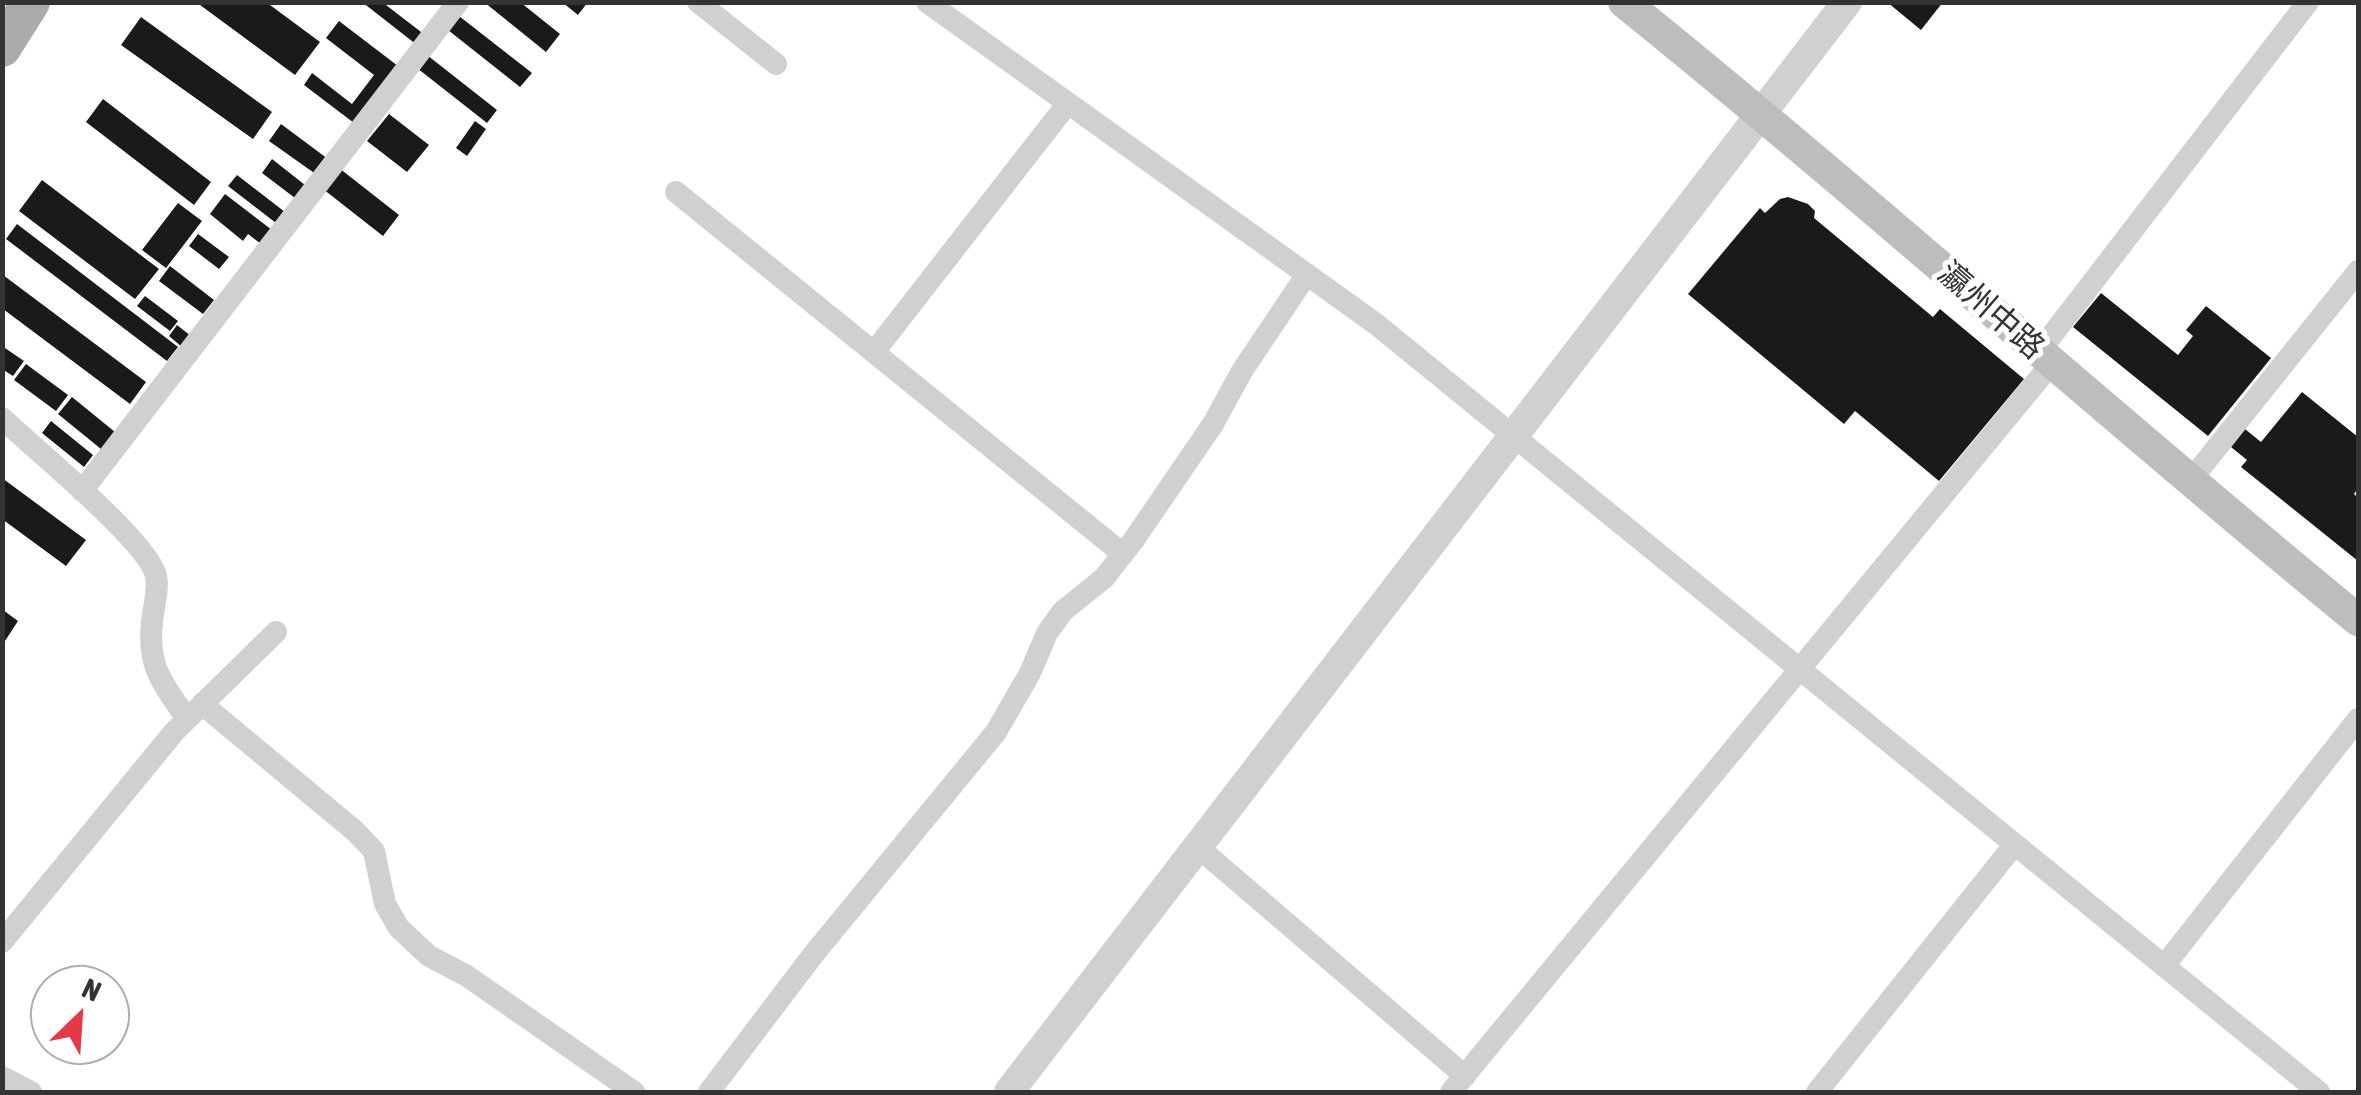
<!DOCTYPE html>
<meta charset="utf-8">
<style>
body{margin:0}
#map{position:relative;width:2361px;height:1095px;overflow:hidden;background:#fff;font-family:"Asap Condensed",sans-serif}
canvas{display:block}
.frame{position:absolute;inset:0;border:5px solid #333;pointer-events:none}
.north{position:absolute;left:30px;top:965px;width:100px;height:100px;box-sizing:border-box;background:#fff;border:2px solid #adadad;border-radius:50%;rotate:25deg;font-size:28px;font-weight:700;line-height:40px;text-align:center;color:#333}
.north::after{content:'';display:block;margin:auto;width:35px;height:45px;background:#e63946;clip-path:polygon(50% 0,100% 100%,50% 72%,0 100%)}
</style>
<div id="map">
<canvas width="2361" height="1095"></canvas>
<div class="frame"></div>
<div class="north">N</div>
</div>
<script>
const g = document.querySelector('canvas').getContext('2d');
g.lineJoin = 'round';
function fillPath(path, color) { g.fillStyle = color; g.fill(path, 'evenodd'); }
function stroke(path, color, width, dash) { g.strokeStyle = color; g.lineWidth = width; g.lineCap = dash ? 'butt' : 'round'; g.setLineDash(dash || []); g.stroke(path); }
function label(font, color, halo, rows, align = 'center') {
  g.font = font + ' "Asap Condensed","Noto Sans SC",sans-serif'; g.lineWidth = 10; g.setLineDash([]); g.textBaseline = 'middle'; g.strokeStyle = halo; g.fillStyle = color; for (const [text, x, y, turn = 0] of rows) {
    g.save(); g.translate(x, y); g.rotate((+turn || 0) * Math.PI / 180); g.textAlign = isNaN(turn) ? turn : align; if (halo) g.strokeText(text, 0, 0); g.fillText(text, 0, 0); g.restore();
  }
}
fillPath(new Path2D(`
 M196 2H266L320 42 295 75Z
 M362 2H382L425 35 417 45Z
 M484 2H520L560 34 546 52Z
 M562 2H588L578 15Z
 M1887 2H1943L1921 30Z
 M459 16 532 73 520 87 448 30Z
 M141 17 272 112 253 139 121 45Z
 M339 21 398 66 354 123 304 85 312 73 352 104 374 75 326 38Z
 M427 55 497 110 487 123 417 68Z
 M103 99 211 182 194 205 86 122Z
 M389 114 429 145 407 172 367 141Z
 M475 121 486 129 467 156 456 148Z
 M281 124 328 159 317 175 269 141Z
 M272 159 305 185 295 198 262 173Z
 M339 168 399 215 383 236 323 189Z
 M237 175 285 212 276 223 228 186Z
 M42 180 159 269 135 299 19 211Z
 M225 194 272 230 261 244 248 234 243 241 210 214Z
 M1788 197 1808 204 1815 211 1814 218 1933 317 1940 309 2024 379 1939 481 1855 411 1844 424 1688 294 1760 208 1765 213 1780 199Z
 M178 203 202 221 166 268 142 250Z
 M17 224 178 347 167 361 6 239Z
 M198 234 229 257 219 269 189 246Z
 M170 266 214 300 203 314 159 281Z
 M3 275 146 382 130 404 3 309Z
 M2101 293 2178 355 2193 336 2186 330 2206 306 2271 358 2208 436 2073 327Z
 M145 296 178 321 170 331 137 306Z
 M177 325 191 336 182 347 169 336Z
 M2 346 24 361 13 376 2 369Z
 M26 364 68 395 56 411 14 380Z
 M2302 392 2358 437V488L2354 494 2358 498V561L2241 467 2247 460 2231 447 2245 429 2261 442Z
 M72 397 115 432 101 449 58 414Z
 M51 421 93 455 84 467 42 433Z
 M2 478 86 540 66 566 2 519Z
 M3 610 18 621 3 644Z`), '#1a1a1a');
stroke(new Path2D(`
 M698 2 776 64
 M927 2 1376 324 2319 1092
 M676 192 1123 554
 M874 352 1068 103
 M2039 352 2308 2
 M2 418C33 448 149 542 156 576 159 590 153 608 152 622 147 668 163 683 187 719
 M2190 481 2358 271
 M82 491 458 2
 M202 704 355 831 374 851 385 904 399 928 429 956 467 976 634 1092
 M1199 848 1465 1076
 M2 942 174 732 276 632
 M2164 966 2358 719
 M2 1077 31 1092
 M709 1092 813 955 996 732 1030 673 1047 633 1063 611 1104 578 1133 541 1213 424 1242 371 1307 274
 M1451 1092 2052 363
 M1817 1092 2014 845`), '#d0d0d0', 22);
stroke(new Path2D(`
 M1009 1092 1847 2`), '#d0d0d0', 30);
stroke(new Path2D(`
 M1624 2C1873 203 2111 418 2358 620`), '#bdbdbd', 32);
stroke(new Path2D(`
 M2 48 31 2`), '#ababab', 38);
label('32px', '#333', '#fff', [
 ["瀛州中路",1991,311,41]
]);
</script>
